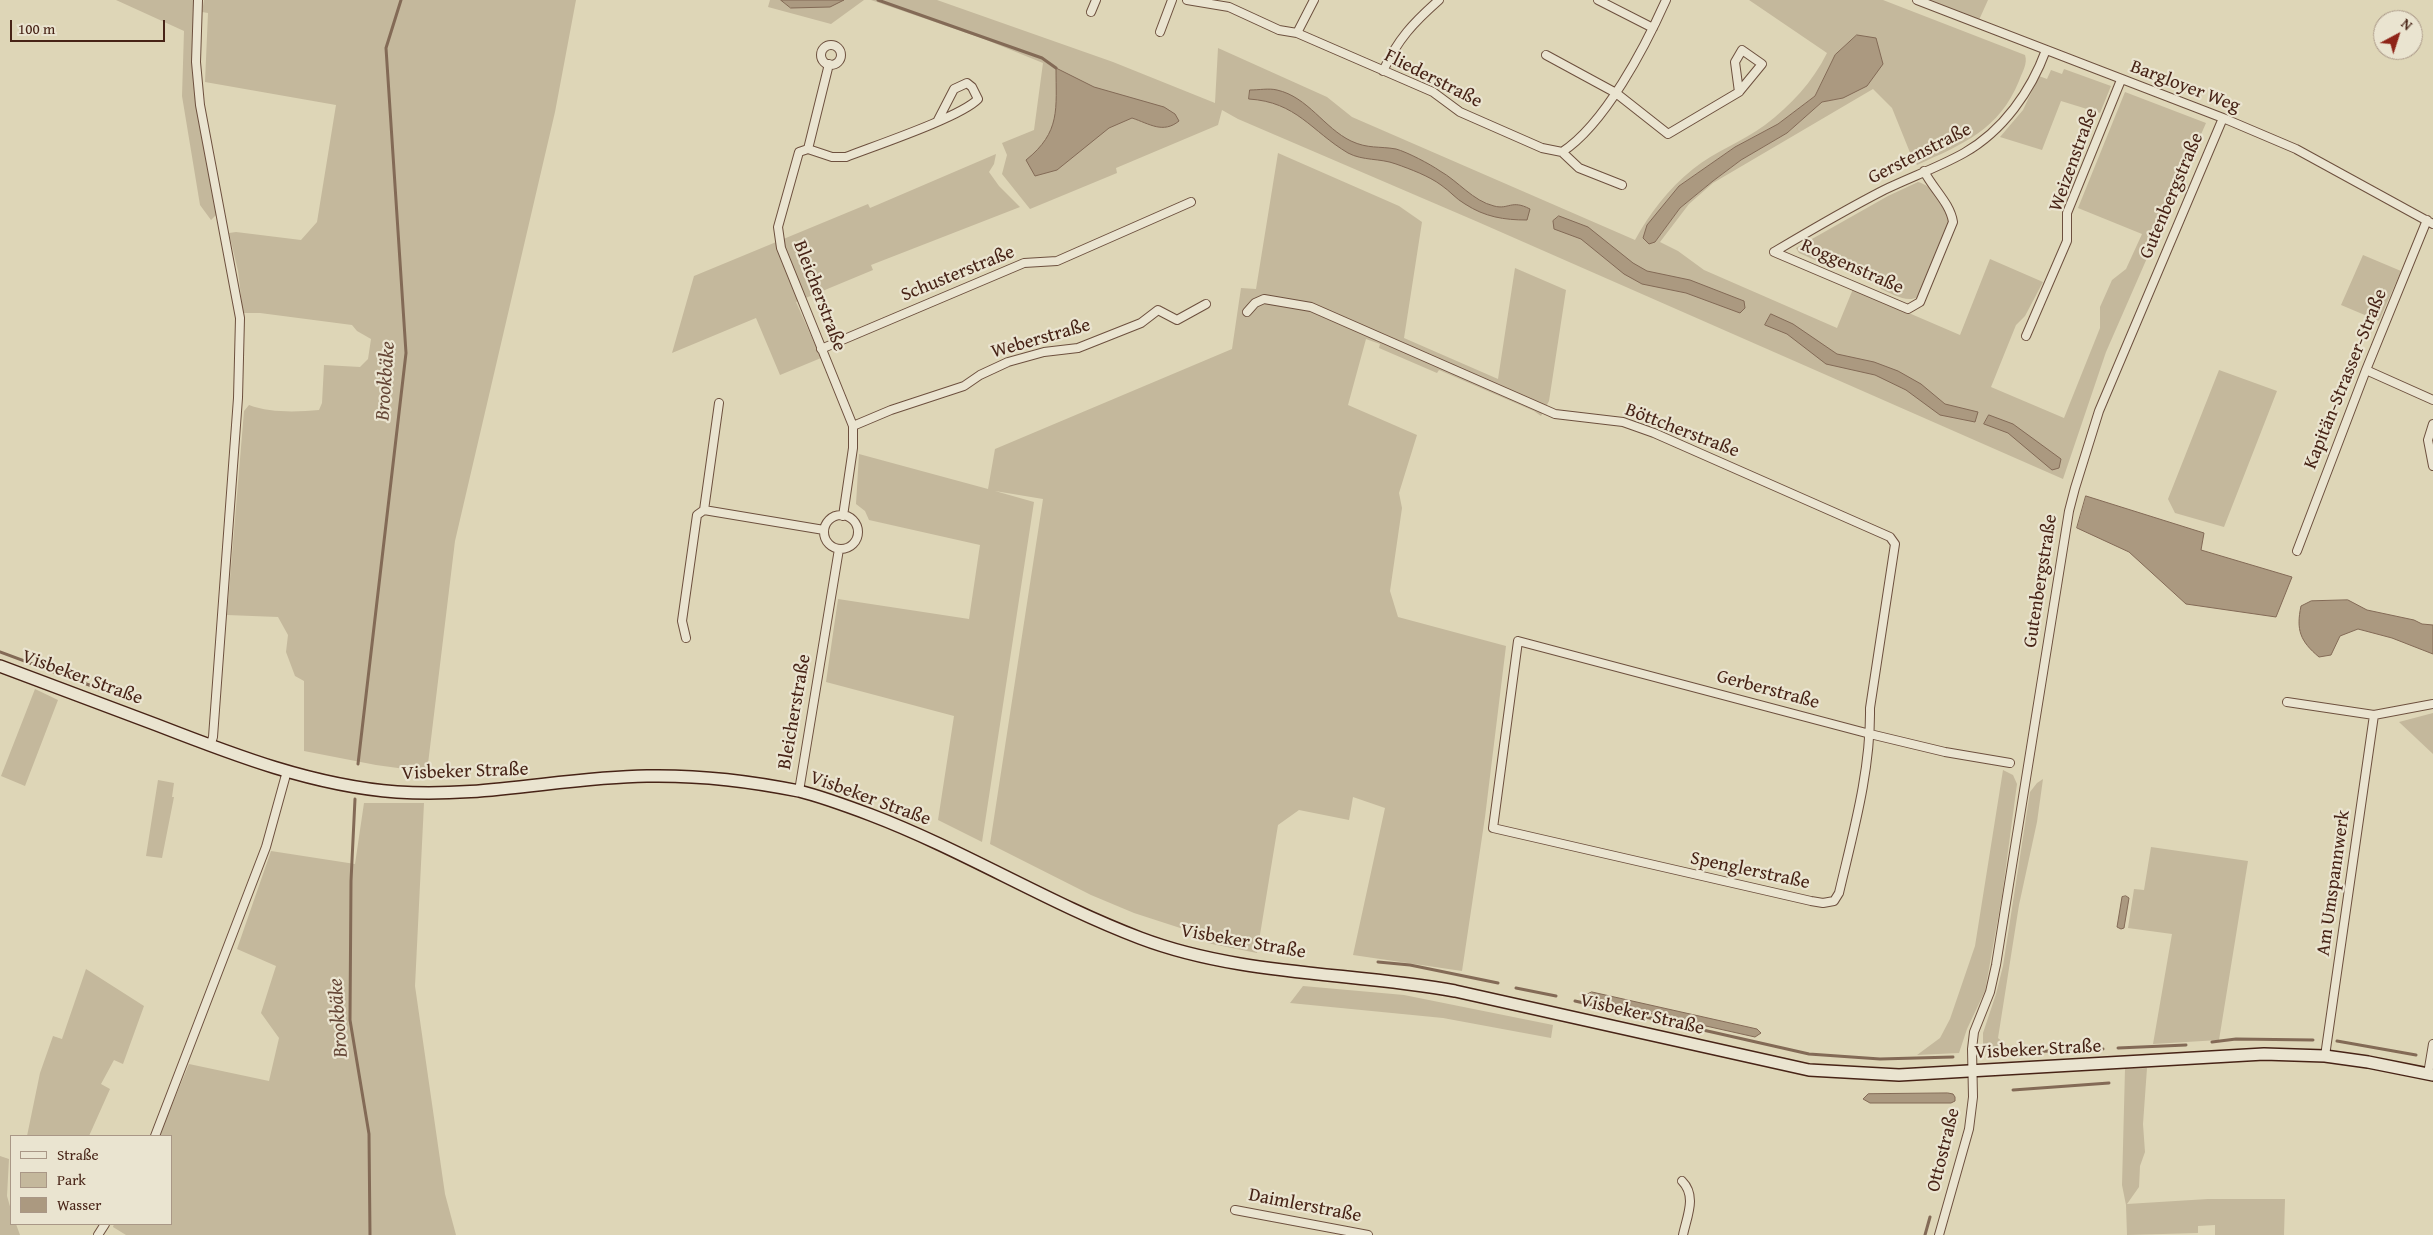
<!DOCTYPE html>
<meta charset="utf-8">
<style>
body{margin:0}
#map{position:relative;width:2433px;height:1235px;overflow:hidden;background:#ded6b7;font-family:"Gentium Book Plus",serif}
canvas{display:block}
.legend{position:absolute;left:10px;top:1135px;width:162px;height:90px;box-sizing:border-box;background:#eae4d0;border:1px solid #a99786;margin:0;padding:6px 9px;list-style:none;font-size:15px;color:#472316}
.legend li{display:flex;align-items:center;gap:10px;height:25px}
.legend b{width:25px;border:1px solid #a99786}
.north{position:absolute;left:2373px;top:10px;width:50px;height:50px;box-sizing:border-box;background:#eae4d0;border:1px solid #a99786;border-radius:50%;rotate:40deg;font-size:14px;font-weight:700;line-height:20px;text-align:center;color:#472316}
.north::after{content:'';display:block;margin:auto;width:18px;height:22px;background:#8f2418;clip-path:polygon(50% 0,100% 100%,50% 72%,0 100%)}
.scale{position:absolute;left:10px;top:20px;width:155px;height:22px;box-sizing:border-box;border:2px solid #472316;border-top:0;padding-left:6px;font-size:15px;line-height:18px;white-space:nowrap;color:#472316;-webkit-text-stroke:4px #eae4d0;paint-order:stroke}
</style>
<div id="map">
<canvas width="2433" height="1235"></canvas>
<ul class="legend">
<li><b style="height:6px;background:#eae4d0"></b>Straße</li>
<li><b style="height:14px;background:#c4b89c"></b>Park</li>
<li><b style="height:14px;background:#ab9980"></b>Wasser</li>
</ul>
<div class="north">N</div>
<div class="scale">100 m</div>
</div>
<script>
const g = document.querySelector('canvas').getContext('2d');
g.lineJoin = 'round';
function fillPath(path, color) { g.fillStyle = color; g.fill(path, 'evenodd'); }
function stroke(path, color, width, dash) { g.strokeStyle = color; g.lineWidth = width; g.lineCap = dash ? 'butt' : 'round'; g.setLineDash(dash || []); g.stroke(path); }
function label(font, color, halo, rows, align = 'center') {
  g.font = font + ' "Gentium Book Plus",serif'; g.lineWidth = 4.5; g.setLineDash([]); g.textBaseline = 'middle'; g.strokeStyle = halo; g.fillStyle = color; for (const [text, x, y, turn = 0] of rows) {
    g.save(); g.translate(x, y); g.rotate((+turn || 0) * Math.PI / 180); g.textAlign = isNaN(turn) ? turn : align; if (halo) g.strokeText(text, 0, 0); g.fillText(text, 0, 0); g.restore();
  }
}
fillPath(new Path2D(`
 M116 0H195L194 87 216 215 211 220 200 205 182 96 184 31Z
 M204 0H576L555 112 455 541 427 772 376 765 304 751V681L295 676 286 652 288 635 278 617 227 615 244 411 249 405C270 413 297 412 319 410L322 403 324 365 360 367 368 359 371 339 357 331 352 325 260 313H243L238 271 229 233 236 232 301 240 317 222 336 105 205 82 208 13 202 12Z
 M770 0H864L831 24 768 7Z
 M871 0H937L1113 62 1215 103 1218 48 1327 97 1352 117 1635 240C1650 213 1668 189 1693 169 1715 151 1742 142 1765 125 1791 105 1812 83 1827 53L1749 0H1883L2025 55C2028 64 2022 72 2019 81 1999 130 1963 144 1917 165L1911 155 1892 108 1873 89 1713 183 1689 204 1660 242 1678 251 1704 270 1837 328 1853 289 1960 335 1990 259 2043 282 2025 316 2016 325 1991 387 2064 418 2100 328V307L2112 280 2126 269 2142 234 2078 208 2125 92 2206 123 2106 352 2063 479 1478 222 1238 119 1222 110 1218 125 1116 168 1117 173 1030 209 1002 174 1007 155 1002 143 1034 130 1043 63 984 39ZM1835 55 1843 98 1822 102 1787 133 1741 160 1713 181 1680 208 1655 242 1679 186 1735 147 1778 124 1815 96Z
 M1930 0H1988L1979 20Z
 M2064 69 2111 86 2100 113 2061 101 2042 150 2000 137 2023 110 2039 76 2047 79 2051 70 2062 74Z
 M1278 153 1399 206 1422 222 1404 338 1498 379 1515 268 1566 290 1549 401 1541 416 1534 411 1439 370 1437 373 1379 348 1380 344 1366 339 1348 405 1417 435 1399 493 1402 508 1390 591 1398 617 1506 646 1485 817 1462 971 1353 955 1385 808 1353 797 1349 820 1299 810 1278 825 1257 953 1207 943 1208 937 1134 913 1091 895 990 844 1043 499 995 491 1034 502 982 842 938 820 954 716 826 682 838 599 969 619 980 545 869 520 865 511 856 504 859 454 988 489 995 449 1232 349 1241 288 1256 289Z
 M996 154 994 164 989 172 999 186 1020 207 871 265 873 270 796 302 821 358 780 375 756 318 672 353 694 276 868 204 870 208Z
 M1918 182C1932 185 1945 205 1950 218L1918 297C1906 303 1893 294 1881 289L1879 284 1838 266 1833 268 1799 253 1796 248 1888 196Z
 M2363 255 2401 271 2379 321 2341 305Z
 M2219 370 2277 391 2224 527 2175 513 2168 499Z
 M35 689 58 700 25 786 1 776Z
 M2433 713V754L2399 722Z
 M2003 770 2013 775 2017 784 2002 896 1985 991 1967 1029 1959 1053 1917 1055 1940 1038 1950 1019 1975 946Z
 M2043 779 2037 822 2019 905 1998 1038 2012 1050 1986 1052 1983 1046V1033L1996 994 2003 966 2030 792 2037 783Z
 M158 780 174 783 172 797H174L162 858 146 856Z
 M364 803H424L415 986 445 1194 456 1235H126L113 1227 114 1224H171V1136H159L189 1064 269 1081 279 1038 261 1013 276 966 237 949 271 851 355 864Z
 M2151 847 2248 861 2219 1040 2153 1044 2172 934 2128 928 2134 889 2144 890Z
 M86 969 144 1006 123 1064 114 1060 101 1084 110 1089 89 1136H27L40 1073 53 1036 62 1039Z
 M1303 986 1404 995 1553 1025 1551 1038 1443 1018 1290 1003Z
 M2147 1068 2143 1124 2145 1152 2140 1166 2139 1187 2127 1204 2208 1199H2285L2284 1235H2215V1225L2198 1226V1233L2127 1235 2126 1205 2122 1185 2125 1069Z
 M0 1156 9 1159 7 1196 11 1210V1224H16L20 1235H0Z`), '#c4b89c');
const water = new Path2D(`
 M781 0H844L830 7 791 8Z
 M1857 35 1876 38 1883 64 1867 86 1843 98 1822 102 1787 133 1741 160 1713 181 1680 208 1655 242 1649 244 1643 238 1647 225 1679 186 1735 147 1778 124 1815 96 1835 55Z
 M1056 68 1094 87 1164 107 1175 114 1179 121C1163 134 1150 124 1132 118L1109 128 1057 170 1035 176 1026 160C1061 132 1056 109 1056 68Z
 M1250 90C1259 90 1269 88 1277 90 1308 97 1324 128 1351 141 1368 149 1379 146 1396 149 1407 152 1430 164 1440 171 1458 181 1473 201 1494 206 1509 210 1511 199 1530 209L1527 220C1504 220 1485 217 1465 204 1456 199 1450 191 1441 185 1429 176 1410 169 1396 164 1380 158 1363 161 1348 153 1311 131 1297 102 1249 99Z
 M1559 216 1588 227 1633 263 1647 271 1690 280 1744 301 1745 308 1740 313 1686 293 1642 284 1624 274 1581 239 1554 229 1553 221Z
 M1771 314 1793 324 1837 354 1874 362 1898 371 1921 384 1945 404 1978 412 1975 422 1940 415 1906 390 1875 375 1826 364 1787 334 1765 325Z
 M1989 415 2013 424 2061 459 2059 468 2052 470 2008 433 1984 424Z
 M2086 496 2204 533 2201 550 2292 577 2276 617 2186 604 2129 552 2077 528Z
 M2348 600 2367 610 2414 620 2422 624 2433 625V654L2392 638 2358 629 2340 636 2331 655 2319 657C2300 641 2296 630 2301 606L2311 601Z
 M2126 896 2129 898 2124 928 2121 929 2117 927 2122 897Z
 M1592 992 1757 1029 1761 1033 1755 1037 1590 1000 1586 995Z
 M1948 1093 1953 1094 1955 1097V1101L1951 1103H1870L1863 1099 1868 1094Z`);
fillPath(water, '#ab9980');
stroke(water, '#836a56', 1);
stroke(new Path2D(`
 M878 0 1042 58 1056 68
 M0 652 108 692
 M358 764 406 353 386 48 401 0
 M355 799 351 881 350 1020 369 1134 370 1235
 M1378 962 1410 965 1498 983
 M1516 988 1556 996
 M1575 1001 1809 1054 1880 1059 1953 1057
 M2337 1041 2416 1055
 M2212 1042 2236 1039 2313 1040
 M2118 1048 2186 1045
 M1997 1053 2103 1049
 M2013 1090 2109 1083
 M1925 1235 1930 1217`), '#836a56', 3);
const street = new Path2D(`
 M198 0 196 62 200 105 240 318 238 398 213 737 210 746
 M1187 0 1229 7 1279 30 1297 33 1433 92 1460 112 1542 148 1562 152
 M1598 0 1653 28
 M1917 0 2223 118 2296 149 2433 224
 M1091 12 1096 0
 M1160 32 1172 0
 M1297 33 1314 0
 M821 55a10 10 0 1 1 20 0a10 10 0 1 1-20 0Z
 M1546 55 1616 93 1668 134 1739 92 1762 64 1742 50 1735 62 1739 92
 M829 64 808 149 799 152 778 227 781 248 853 426V448L843 516
 M1383 71C1398 39 1413 23 1439 0
 M808 149 832 157H846C874 146 961 117 978 99L972 87 967 83 954 89 938 120
 M1562 152C1605 124 1645 47 1666 0
 M1562 152 1579 168 1622 185
 M1774 252C1811 230 1847 209 1884 190 1911 177 1939 167 1964 153 2003 131 2031 91 2046 50
 M1774 252 1908 309 1920 302 1953 222C1950 203 1933 189 1924 171
 M1247 312 1255 303 1264 299 1311 307 1555 414 1623 422 1654 433 1890 537 1895 544 1870 708C1871 770 1853 833 1839 893L1834 901 1823 903 1811 901 1493 828 1518 641 1870 734 1945 752 2010 763
 M2026 336 2067 241V213L2121 80
 M821 349 1024 263 1057 261 1191 202
 M2366 370 2433 400
 M2433 424 2428 440 2433 466
 M853 426 891 410 964 386 980 375 1008 362 1044 352 1078 348 1141 323 1158 310 1177 320 1206 304
 M704 510 824 530
 M824 532a17 17 0 1 1 34 0a17 17 0 1 1-34 0Z
 M2297 551 2366 370 2427 220
 M686 638 682 621 697 515 704 510 719 403
 M2287 702 2374 715
 M799 791 839 549
 M2325 1056 2374 715 2433 704
 M2428 1074 2433 1044
 M155 1136 266 847 287 771
 M1682 1181C1697 1196 1687 1216 1683 1235
 M1235 1210 1368 1235
 M98 1235 105 1224
 M1939 1235 1969 1129 1973 1097 1972 1049 1974 1032 1990 992 1996 965 2069 511 2075 488 2099 411 2223 118`);
const secondary = new Path2D(`
 M0 666C52 686 105 705 157 725 234 755 314 786 397 792 483 798 564 777 647 776 697 775 750 781 799 791 823 797 847 806 871 815 963 850 1048 903 1140 938 1240 976 1351 972 1455 991L1809 1070 1899 1075 2264 1054 2325 1056 2368 1062 2433 1075`);
stroke(street, '#6d503e', 10);
stroke(secondary, '#472316', 14);
stroke(street, '#eae4d0', 8);
stroke(secondary, '#eae4d0', 11);
label('19px', '#472316', '#eae4d0', [
 ["Fliederstraße",1433,79,27],
 ["Bargloyer Weg",2185,87,21],
 ["Gerstenstraße",1920,154,-27],
 ["Weizenstraße",2074,160,-70],
 ["Gutenbergstraße",2172,196,-67],
 ["Roggenstraße",1852,267,24],
 ["Schusterstraße",958,274,-22],
 ["Bleicherstraße",819,296,69],
 ["Weberstraße",1041,339,-16],
 ["Kapitän-Strasser-Straße",2346,379,-68],
 ["Böttcherstraße",1682,431,21],
 ["Gutenbergstraße",2041,581,-81],
 ["Visbeker Straße",82,678,20],
 ["Gerberstraße",1768,690,15],
 ["Bleicherstraße",795,712,-80],
 ["Visbeker Straße",465,772,-2],
 ["Visbeker Straße",870,799,20],
 ["Spenglerstraße",1750,871,12],
 ["Am Umspannwerk",2334,883,-82],
 ["Visbeker Straße",1243,942,10],
 ["Visbeker Straße",1642,1015,13],
 ["Visbeker Straße",2038,1050,-3],
 ["Ottostraße",1944,1150,-76],
 ["Daimlerstraße",1305,1206,11]
]);
label('italic 20px', '#654636', '#eae4d0', [
 ["Brookbäke",386,381,-86],
 ["Brookbäke",339,1018,-94]
]);
</script>
